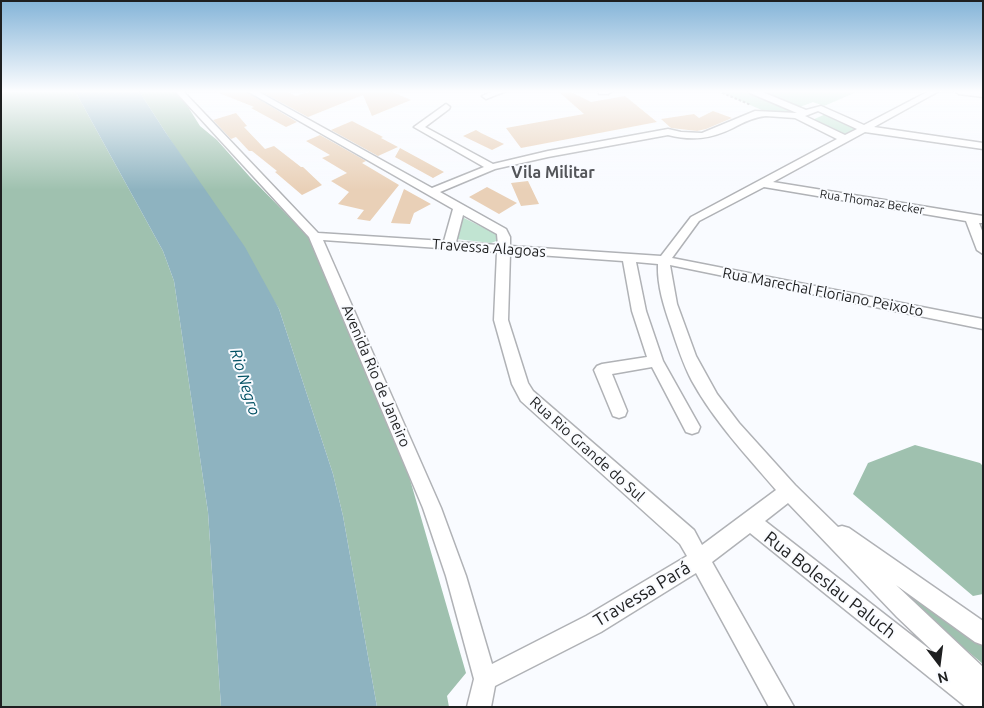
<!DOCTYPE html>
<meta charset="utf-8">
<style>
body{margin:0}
#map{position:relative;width:984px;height:708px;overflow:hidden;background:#f9fbff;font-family:Ubuntu,sans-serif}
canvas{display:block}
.frame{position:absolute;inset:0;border:2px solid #1e1f20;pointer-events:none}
.north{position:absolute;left:914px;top:638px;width:50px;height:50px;-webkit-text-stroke:4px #f9fbff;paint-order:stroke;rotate:165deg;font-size:14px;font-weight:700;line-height:20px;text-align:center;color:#1e1f20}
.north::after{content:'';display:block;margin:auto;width:18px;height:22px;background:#1e1f20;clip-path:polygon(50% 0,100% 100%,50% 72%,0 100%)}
</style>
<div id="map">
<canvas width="984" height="708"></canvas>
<div class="frame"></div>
<div class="north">N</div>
</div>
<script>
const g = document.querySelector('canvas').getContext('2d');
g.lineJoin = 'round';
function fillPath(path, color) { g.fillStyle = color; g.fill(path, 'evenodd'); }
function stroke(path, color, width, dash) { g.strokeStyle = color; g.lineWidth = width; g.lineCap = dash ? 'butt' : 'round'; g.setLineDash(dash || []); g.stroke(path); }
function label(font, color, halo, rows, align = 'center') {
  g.font = font + ' Ubuntu,sans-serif'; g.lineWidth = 4; g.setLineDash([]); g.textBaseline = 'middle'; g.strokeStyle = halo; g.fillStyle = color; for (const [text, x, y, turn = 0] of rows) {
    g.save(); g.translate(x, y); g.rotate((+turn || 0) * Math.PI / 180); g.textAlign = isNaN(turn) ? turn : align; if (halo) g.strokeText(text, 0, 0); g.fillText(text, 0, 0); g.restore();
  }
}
fillPath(new Path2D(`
 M718 91H746L793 111 790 113 764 111Z
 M762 91H859L824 106 813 102 800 107Z
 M828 113 861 128 842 136 810 121Z
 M462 217 496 234 499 240 491 243 456 239Z`), '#c1e4d2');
fillPath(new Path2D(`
 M1 91H75L163 251 174 281 208 512 221 707H1Z
 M139 91H174L185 102 200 126 217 140 250 177 308 236 324 273 387 400 466 673 447 696 449 707H377L343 516 333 474 279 309Z
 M915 445 980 463 983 466V594L973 596 853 494 868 463Z
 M905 586 983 643V664L916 608Z`), '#9fc1af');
fillPath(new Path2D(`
 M75 91H139L166 133 245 247 279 309 333 474 343 516 377 707H221L208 512 174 281 163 251Z`), '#8eb3c0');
fillPath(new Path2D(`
 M214 91H245L297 122 286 127 251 108 254 107Z
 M260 91H286L296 96 311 91H390L411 100 372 116 363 95 308 117Z
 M558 91H569L591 102 625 96 657 122 521 148 506 128 584 114Z
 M713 111 732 118 706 129 697 131 671 128 661 119 694 114 699 118Z
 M236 113 247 126 244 127 265 149 274 146 301 167H303L322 185 302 195 275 172 277 171 252 151H249L236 137 231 139 213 120Z
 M352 121 383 137 381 138 398 147 378 156 331 130Z
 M476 130 481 133 504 144 492 150 463 136Z
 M320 135 366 161 362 163 399 185 370 221 357 219 364 210 338 204 349 192 331 181 347 173 322 158 330 155 306 141Z
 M400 148 444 172 433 178 395 157Z
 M528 181 539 204 521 206 511 183Z
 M487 187 517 203 499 214 469 197Z
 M404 189 431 204 414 213 410 224 391 223Z`), '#e9d0b7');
const minor = new Path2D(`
 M175 91H183L318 233 444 241 453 209 247 91H257L432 188 484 167 414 127 446 104 450 107 449 109 425 127 493 164 548 151 668 129 681 132 702 133 755 111 797 113 750 93 749 91H760L806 110 821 106 864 125 929 91H939L874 127 983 143V149L865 132 773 182 983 216V223H979L983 233V254L977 250 966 221 764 187 699 221 672 258 983 319V329L670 265 677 304 696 356 717 394 739 423 795 485 838 527 842 526 849 528 983 621V645L975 642 896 585 983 667V707H966L750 533 712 562 794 707H769L696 573 601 632 495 686 491 707H467L474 679 446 576 423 508 309 237ZM818 111 857 129 845 135 805 116ZM766 116 795 118 837 139 691 217 661 256 510 246V237L506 229 440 192 495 169 548 157 668 135C692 141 711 139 733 128 744 122 754 117 766 116ZM463 215 497 234 498 245 456 242ZM323 240 497 252 494 320 512 384 521 401 680 544 687 556 586 616 492 664 466 576 441 508ZM510 253 623 261 632 311 647 357 602 364 597 366 594 370 613 416 619 418 625 416 627 411 612 374 652 367 686 432 692 434 698 432 700 427 663 361 646 311 636 262 658 264C657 285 664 307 671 327 677 345 683 364 692 381 714 421 746 455 776 490L702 545 694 530 533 391 528 383 508 320ZM788 503 897 617 937 655 765 521Z
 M494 91H506L486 99 482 96Z
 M599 91H612L608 94H599Z
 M955 91H983V97L959 94Z`);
stroke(minor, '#b0b2b6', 3);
stroke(new Path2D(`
 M718 91 751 105`), '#97999b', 2, [2.5, 2]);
fillPath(minor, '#fff');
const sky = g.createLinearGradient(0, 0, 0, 190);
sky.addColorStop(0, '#84b4d8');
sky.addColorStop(0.48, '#fcfdff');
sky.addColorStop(1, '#fcfdff00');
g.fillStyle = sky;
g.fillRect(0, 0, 984, 190);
label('12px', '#1e1f20', '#f9fbff', [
 ["Rua Thomaz Becker",872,202,9]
]);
label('15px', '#1e1f20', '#f9fbff', [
 ["Travessa Alagoas",489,248,4],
 ["Rua Marechal Floriano Peixoto",823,292,11],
 ["Avenida Rio de Janeiro",376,376,67],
 ["Rua Rio Grande do Sul",587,449,42]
]);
label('bold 16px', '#535559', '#f9fbff', [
 ["Vila Militar",553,173]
]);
label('italic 16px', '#005063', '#f9fbff', [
 ["Rio Negro",245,382,73]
]);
label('18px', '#1e1f20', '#f9fbff', [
 ["Rua Boleslau Paluch",830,585,38],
 ["Travessa Pará",642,594,-31]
]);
</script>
